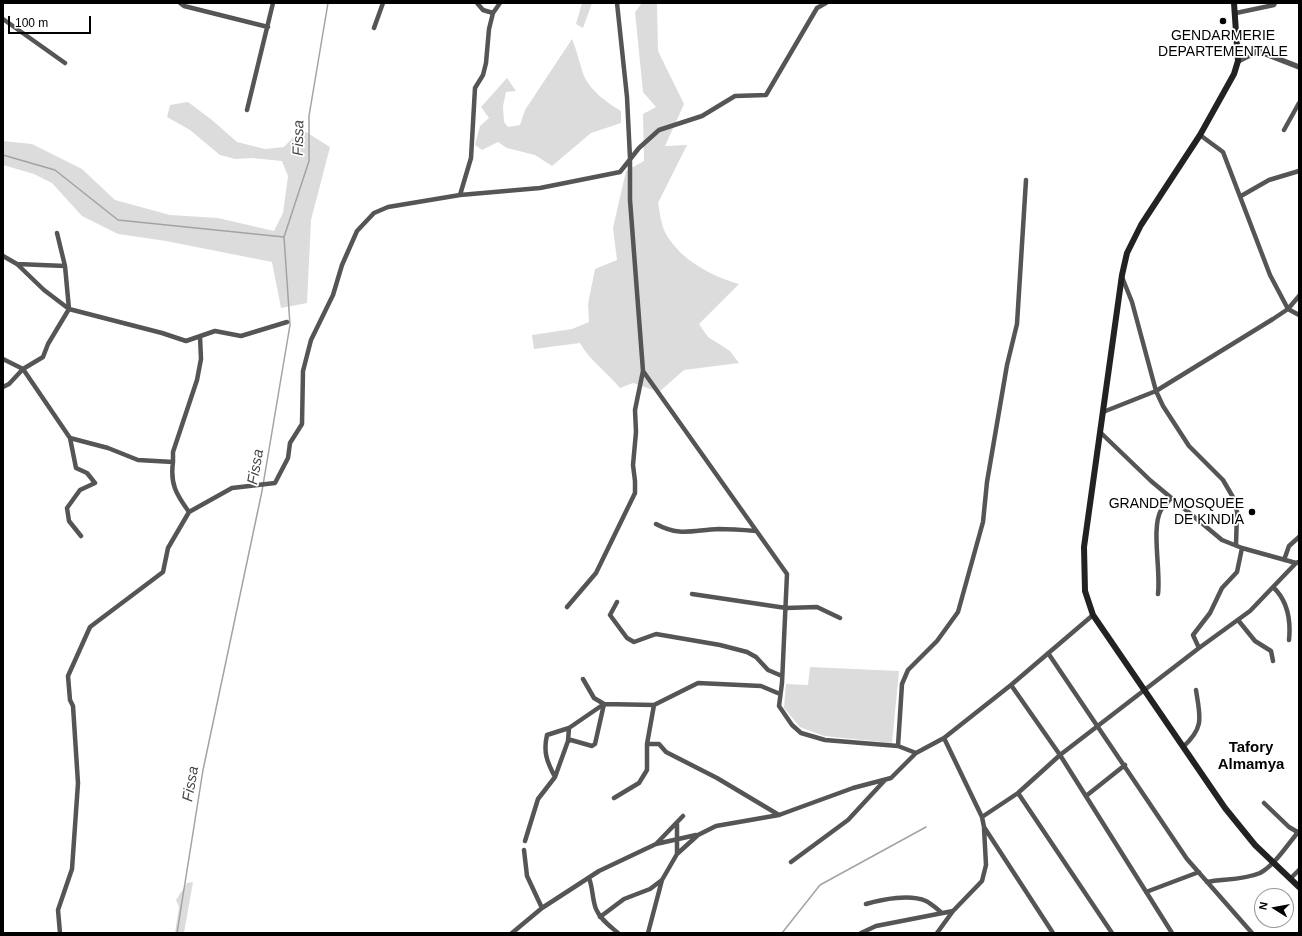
<!DOCTYPE html>
<style>
body{margin:0}
#map{position:relative;width:1302px;height:936px;overflow:hidden;background:#fff;font-family:Helvetica,sans-serif}
canvas{display:block}
.frame{position:absolute;inset:0;border:4px solid #000;pointer-events:none}
.north{position:absolute;left:1254px;top:888px;width:40px;height:40px;box-sizing:border-box;background:#fff;border:1px solid #999;border-radius:50%;rotate:281deg;font-size:11px;font-weight:700;line-height:16px;text-align:center;color:#000}
.north::after{content:'';display:block;margin:auto;width:14px;height:18px;background:#000;clip-path:polygon(50% 0,100% 100%,50% 72%,0 100%)}
.scale{position:absolute;left:8px;top:16px;width:83px;height:18px;box-sizing:border-box;border:2px solid #000;border-top:0;padding-left:5px;font-size:12px;line-height:14px;white-space:nowrap;color:#000;-webkit-text-stroke:3px #fff;paint-order:stroke}
</style>
<div id="map">
<canvas width="1302" height="936"></canvas>
<div class="frame"></div>
<div class="north">N</div>
<div class="scale">100 m</div>
</div>
<script>
const g = document.querySelector('canvas').getContext('2d');
g.lineJoin = 'round';
function fillPath(path, color) { g.fillStyle = color; g.fill(path, 'evenodd'); }
function stroke(path, color, width, dash) { g.strokeStyle = color; g.lineWidth = width; g.lineCap = dash ? 'butt' : 'round'; g.setLineDash(dash || []); g.stroke(path); }
function label(font, color, halo, rows, align = 'center') {
  g.font = font + ' Helvetica,sans-serif'; g.lineWidth = 3.5; g.setLineDash([]); g.textBaseline = 'middle'; g.strokeStyle = halo; g.fillStyle = color; for (const [text, x, y, turn = 0] of rows) {
    g.save(); g.translate(x, y); g.rotate((+turn || 0) * Math.PI / 180); g.textAlign = isNaN(turn) ? turn : align; if (halo) g.strokeText(text, 0, 0); g.fillText(text, 0, 0); g.restore();
  }
}
fillPath(new Path2D(`
 M582 3H592L583 28 576 24Z
 M642 3H657L658 51 684 104 665 146 687 145 658 203C660 213 661 225 666 234 681 260 711 276 739 284L699 324 708 337 730 351 739 363 684 370 659 392 633 383 620 388C607 372 590 361 580 343L534 349 532 335 572 329 589 322 588 304 595 269 617 260 613 228 626 171 644 161 643 114 656 107 643 92 635 12Z
 M572 39C577 51 580 65 584 76 591 91 607 103 621 111V123L591 133 552 166 535 155 507 148 498 142 482 150 475 145 480 126 489 118 481 107 507 78 516 91 506 92 503 106 504 122 508 127 520 125 525 110Z
 M188 102 212 120 237 142 265 149 284 147 301 129 330 147 311 220 307 303 281 308 272 262 166 241 118 234 82 216 52 183 34 174 3 165V141L32 144 82 169 115 200 170 215 218 218 274 231 283 213 288 176 282 161 252 158 235 159 220 155 190 130 167 117 170 105Z
 M810 667 899 671 892 743 824 736 800 727 784 708 786 684 808 685Z
 M193 882 184 933H175L179 907 176 900 187 883Z`), '#dcdcdc');
stroke(new Path2D(`
 M3 155 55 170 118 220 284 237
 M177 933 203 770 262 491 290 325 284 237 309 161V116L328 3
 M782 933 820 885 926 827`), '#a3a3a3', 1.5);
stroke(new Path2D(`
 M180 3 184 6 268 27
 M477 3 483 10 493 13
 M617 3 627 97 630 158V200L643 371 787 574 782 683 779 706 792 725 801 733 825 740 898 746 916 753
 M1236 13 1274 5 1275 3
 M3 19 65 63
 M374 28 383 3
 M247 110 273 3
 M1284 130 1299 103
 M1200 135 1223 152 1270 275 1288 309 1299 315
 M460 195 471 158 475 88 483 75 486 63 489 29 493 13 500 3
 M1241 196 1269 180 1299 171
 M3 256 17 264 65 266
 M17 264 44 290 69 309 162 333 186 341 215 331 241 336 287 322
 M1122 277 1132 302 1156 391 1163 406 1189 446 1223 480 1234 499 1237 512 1236 545
 M3 359 23 369 70 438
 M3 387 9 384 23 369 43 357 48 344 69 309 65 266 57 233
 M1103 412 1156 391 1273 319 1288 309 1299 296
 M1100 432 1151 481 1222 540 1242 548 1296 563
 M173 462V452L197 380 201 359 200 336
 M656 524C680 537 693 530 719 529 731 529 744 530 756 531
 M81 536 69 521 67 508 80 490 95 483 87 473 76 468 70 438 108 448 138 460 173 462C170 484 176 494 189 512
 M1284 560 1289 546 1299 537
 M1273 587C1288 601 1291 620 1289 640
 M692 594 786 608 817 607 840 618
 M1158 594C1161 571 1151 528 1161 510 1164 506 1168 502 1171 498
 M617 602 610 615 627 638 634 642 656 634 720 645 747 652 756 657 768 670 782 676
 M567 607 596 573 635 493V481L633 465 636 432 635 410 643 371
 M1238 620 1255 641 1271 651 1273 661
 M1199 648 1193 635 1210 613 1222 588 1237 572 1242 548
 M1048 653 1187 859 1252 933
 M583 679 594 698 604 704 654 705 698 683 761 686 780 694
 M1011 685 1060 755 1172 933
 M944 738 982 817 984 827 1053 933
 M568 741 569 728 604 704
 M647 744H659L666 752 717 778 779 815
 M898 746 902 684 908 670 937 641 958 612 983 522 987 482 1007 365 1017 324 1026 180
 M1183 747C1205 727 1200 717 1196 690
 M555 777 568 741 571 740 592 746 595 744 604 704
 M1018 793 1112 933
 M1086 796 1125 765
 M614 798 639 783 647 770V744L654 705
 M1264 803 1289 827 1299 833
 M982 817 1018 793 1060 755 1199 648 1250 611 1296 563 1299 562
 M677 824V854
 M525 841 538 799 555 777C547 762 543 752 547 735L569 728
 M656 844 683 816
 M524 850 527 876 542 908
 M791 862 848 820 885 780
 M589 878C593 888 592 899 596 909 600 919 610 926 618 933
 M1290 879 1299 870
 M1207 882C1223 879 1244 880 1260 873 1275 865 1288 844 1299 831
 M1146 892 1199 872
 M866 904C883 899 910 894 926 901 932 904 937 909 942 913
 M600 917 624 899 650 889 662 880
 M60 933 58 910 72 869 78 783 73 706 70 700 68 676 90 627 163 572 168 548 189 512 232 488 275 483 288 458 290 443 302 424 303 371 311 340 333 295 342 265 357 231 374 213 388 207 460 195 540 188 620 172 639 148 659 130 702 116 735 96 766 95 817 8 826 3
 M512 933 542 908 599 871 656 844 696 835
 M648 933 662 880 677 854 698 835 716 826 779 815 853 788 891 778 916 753 944 738 1011 685 1093 615
 M861 933 876 926 953 911
 M937 933 953 911 982 881 986 865 984 828`), '#555', 4.5);
stroke(new Path2D(`
 M1238 61 1258 51 1299 67`), '#555', 5.5);
stroke(new Path2D(`
 M1234 3 1238 61 1234 74 1200 135 1141 225 1127 253 1122 275 1084 547 1085 591 1093 615 1225 808 1255 845 1299 887`), '#222', 6);
for (const [x, y, r, color] of [
 [1223,21,4,"#000"],
 [1252,512,4,"#000"]
]) { const dot = new Path2D(); dot.arc(x, y, r, 0, 2 * Math.PI); g.fillStyle = color; g.fill(dot); stroke(dot, '#fff', 1.5); }
label('14px', '#000', '#fff', [
 ["GENDARMERIE",1223,36],
 ["DEPARTEMENTALE",1223,52],
 ["GRANDE MOSQUEE",1244,504,"right"],
 ["DE KINDIA",1244,520,"right"]
]);
label('italic 15px', '#444', '#fff', [
 ["Fissa",299,138,-89],
 ["Fissa",256,467,-80],
 ["Fissa",191,784,-80]
]);
label('bold 15px', '#000', '#fff', [
 ["Tafory",1251,748],
 ["Almamya",1251,765]
]);
</script>
